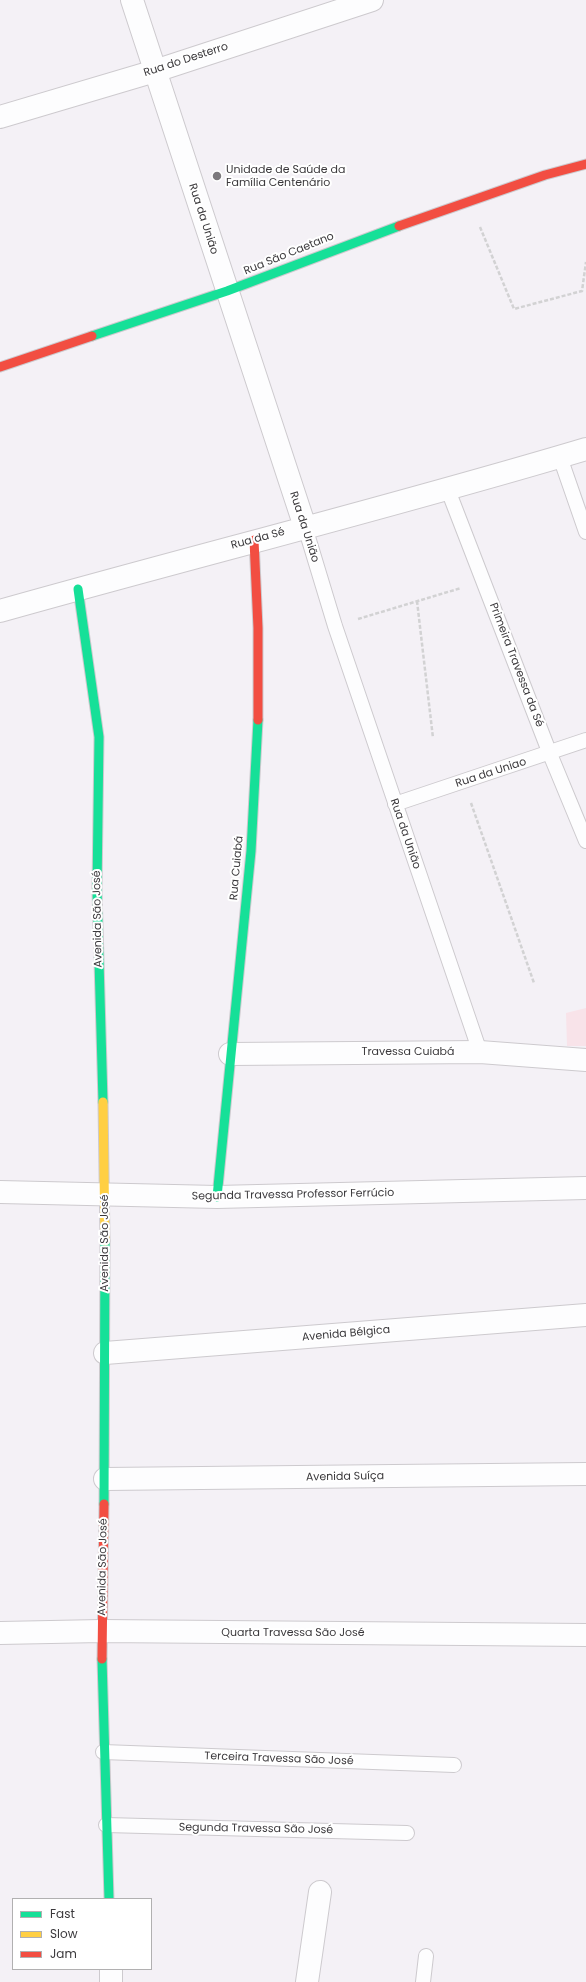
<!DOCTYPE html>
<meta charset="utf-8">
<style>
body{margin:0}
#map{position:relative;width:586px;height:1982px;overflow:hidden;background:#f4f1f6;font-family:Poppins,sans-serif}
canvas{display:block}
.legend{position:absolute;left:12px;top:1898px;width:140px;height:72px;box-sizing:border-box;background:#fff;border:1px solid #b1b0b1;margin:0;padding:5px 7px;list-style:none;font-size:12px;color:#3b393c}
.legend li{display:flex;align-items:center;gap:8px;height:20px}
.legend b{width:20px;border:1px solid #b1b0b1}
</style>
<div id="map">
<canvas width="586" height="1982"></canvas>
<ul class="legend">
<li><b style="height:5px;background:#16e098"></b>Fast</li>
<li><b style="height:5px;background:#ffcf43"></b>Slow</li>
<li><b style="height:5px;background:#f24e42"></b>Jam</li>
</ul>
</div>
<script>
const g = document.querySelector('canvas').getContext('2d');
g.lineJoin = 'round';
function fillPath(path, color) { g.fillStyle = color; g.fill(path, 'evenodd'); }
function stroke(path, color, width, dash) { g.strokeStyle = color; g.lineWidth = width; g.lineCap = dash ? 'butt' : 'round'; g.setLineDash(dash || []); g.stroke(path); }
function label(font, color, halo, rows, align = 'center') {
  g.font = font + ' Poppins,sans-serif'; g.lineWidth = 4; g.setLineDash([]); g.textBaseline = 'middle'; g.strokeStyle = halo; g.fillStyle = color; for (const [text, x, y, turn = 0] of rows) {
    g.save(); g.translate(x, y); g.rotate((+turn || 0) * Math.PI / 180); g.textAlign = isNaN(turn) ? turn : align; if (halo) g.strokeText(text, 0, 0); g.fillText(text, 0, 0); g.restore();
  }
}
fillPath(new Path2D(`
 M586 1008V1046H567L566 1013Z`), '#f8e3e9');
const lane = new Path2D(`
 M560 457 586 532
 M448 490 550 754 586 841
 M305 527 335 626 480 1052
 M395 804 586 740
 M103 1752 454 1765
 M106 1825 407 1833
 M423 1982 426 1956`);
const street = new Path2D(`
 M132 0 305 527
 M0 117 155 71 372 0
 M0 611C195 556 392 507 586 449
 M230 1054 480 1052 586 1060
 M0 1192 217 1197 586 1188
 M105 1353 586 1315
 M105 1479 586 1474
 M0 1633 101 1631 586 1635
 M111 1969V1982
 M307 1982 320 1892`);
const fast = new Path2D(`
 M92 336 227 291 399 226
 M78 589 99 737 97 890 103 1102
 M217 1197 251 851 258 720
 M104 1504 105 1241
 M102 1659 109 1899`);
const slow = new Path2D(`
 M103 1102 105 1241`);
const jam = new Path2D(`
 M399 226 545 175 586 164
 M0 367 92 336
 M254 540 258 628V720
 M102 1659 104 1504`);
stroke(lane, '#cdcace', 16);
stroke(street, '#cdcace', 24);
stroke(fast, '#cdcace', 11);
stroke(slow, '#cdcace', 11);
stroke(jam, '#cdcace', 11);
stroke(new Path2D(`
 M480 227 514 309 582 291 586 262
 M417 601 433 738
 M358 619 461 588
 M471 803 534 983`), '#d2d2d3', 2.5, [4, 2]);
stroke(lane, '#fdfdfe', 14);
stroke(street, '#fdfdfe', 22);
stroke(fast, '#16e098', 9);
stroke(slow, '#ffcf43', 9);
stroke(jam, '#f24e42', 9);
for (const [x, y, r, color] of [
 [217,176,5,"#7c797d"]
]) { const dot = new Path2D(); dot.arc(x, y, r, 0, 2 * Math.PI); g.fillStyle = color; g.fill(dot); stroke(dot, '#fff', 1.5); }
label('11px', '#3b393c', '#fff', [
 ["Rua do Desterro",186,60,-18],
 ["Rua da União",203,219,72],
 ["Rua São Caetano",289,254,-22],
 ["Rua da União",304,527,72],
 ["Rua da Sé",258,539,-15],
 ["Primeira Travessa da Sé",516,665,69],
 ["Rua da Uniao",491,773,-18],
 ["Rua da União",405,834,71],
 ["Rua Cuiabá",237,868,-85],
 ["Avenida São José",98,919,-91],
 ["Travessa Cuiabá",408,1052],
 ["Segunda Travessa Professor Ferrúcio",293,1195,-1],
 ["Avenida São José",105,1243,-90],
 ["Avenida Bélgica",346,1334,-5],
 ["Avenida Suíça",345,1477,-1],
 ["Avenida São José",103,1567,-89],
 ["Quarta Travessa São José",293,1633],
 ["Terceira Travessa São José",279,1759,2],
 ["Segunda Travessa São José",256,1829,1]
]);
label('11px', '#3b393c', '#fff', [
 ["Unidade de Saúde da",226,170],
 ["Família Centenário",226,183]
], 'left');
</script>
